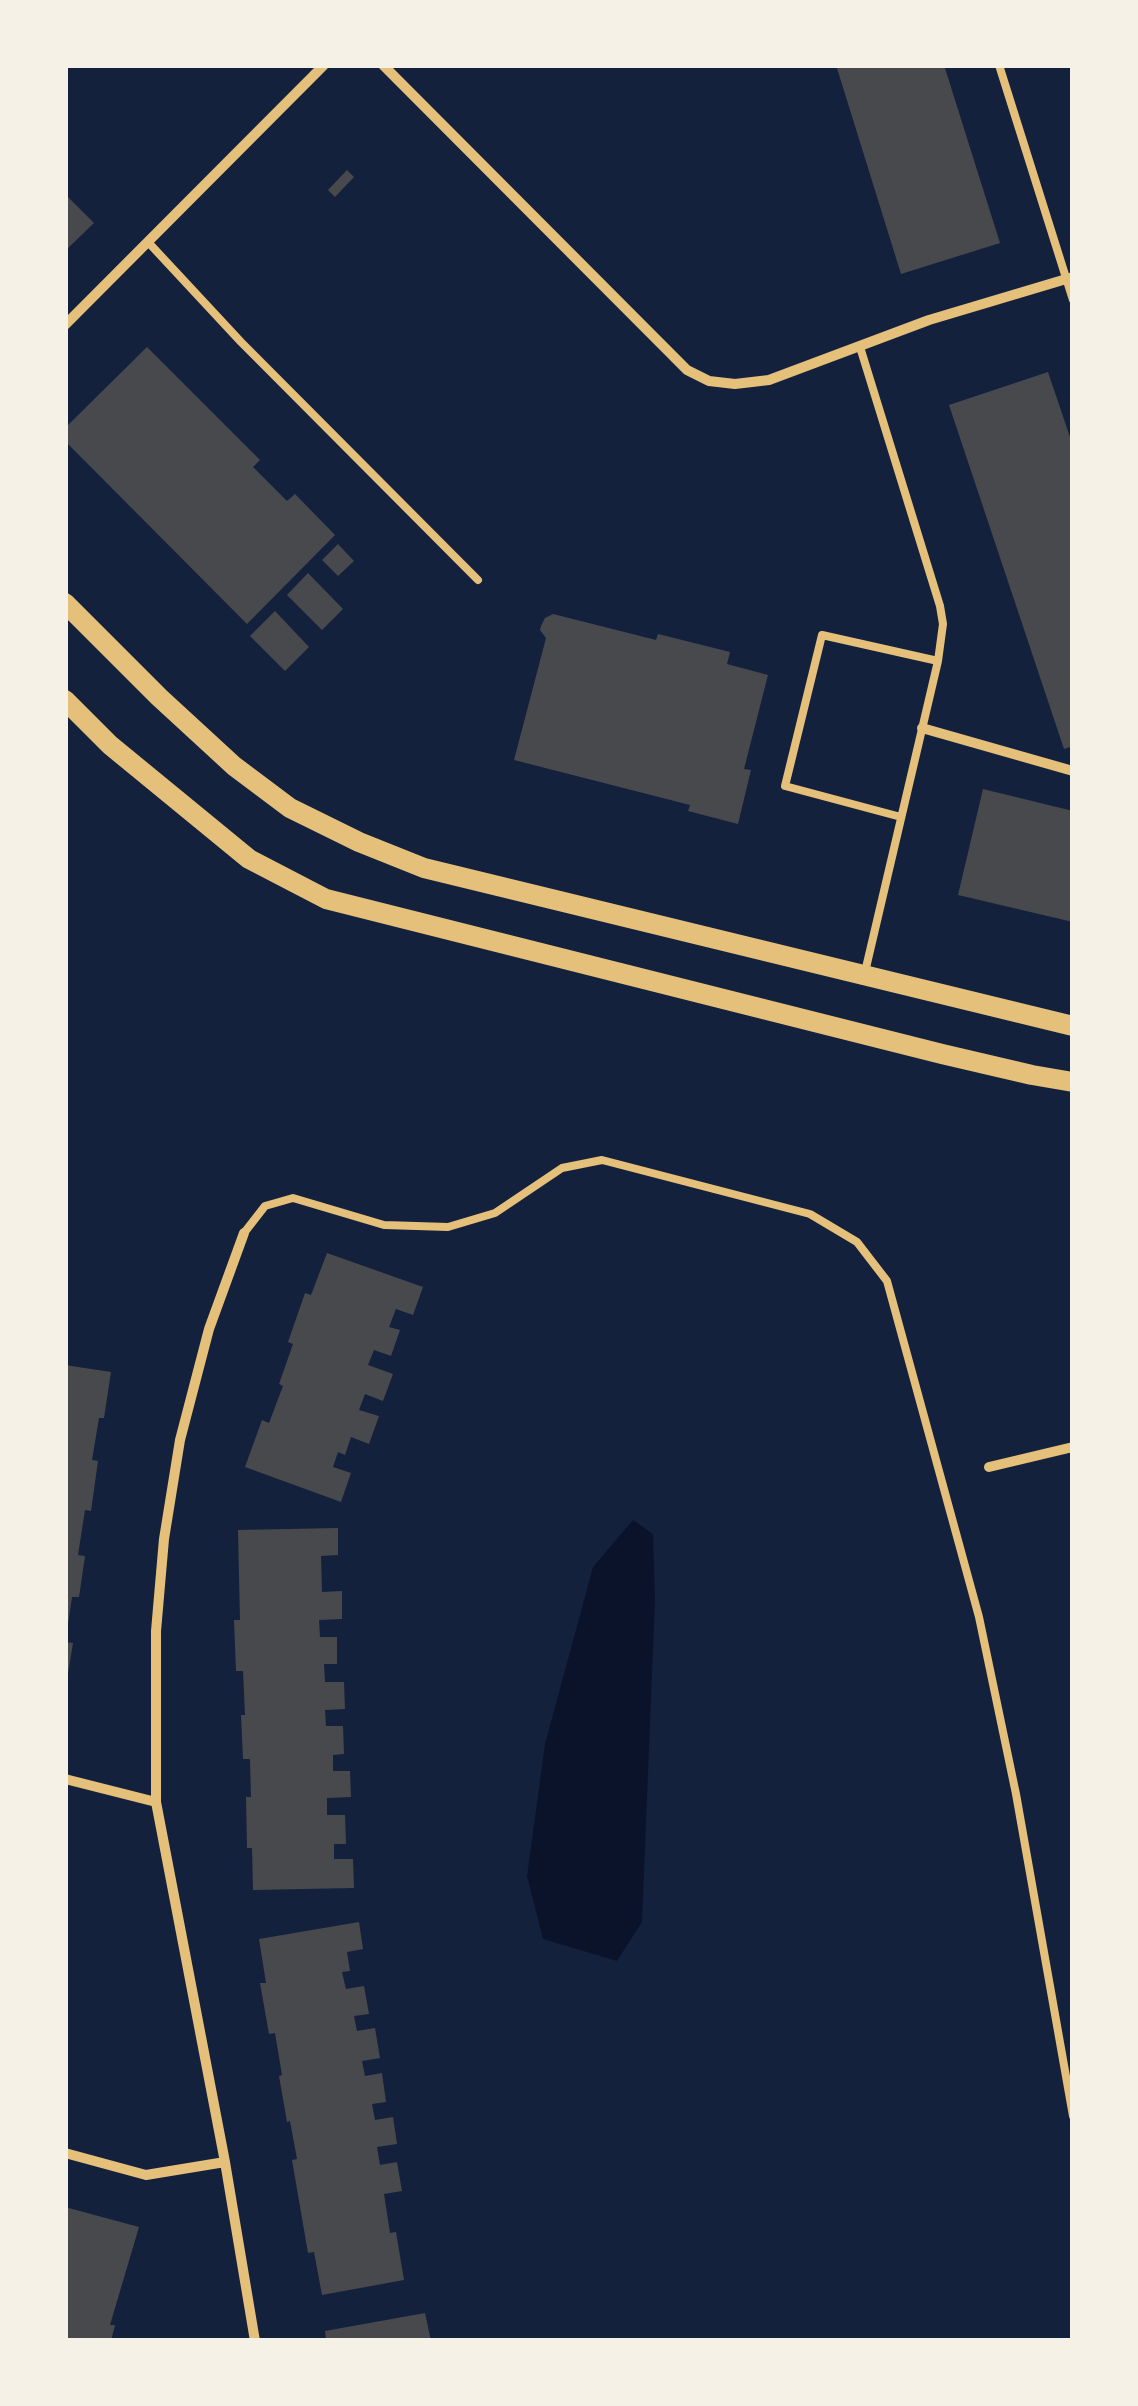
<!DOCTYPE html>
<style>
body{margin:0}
#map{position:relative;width:1138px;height:2406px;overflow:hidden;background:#14213d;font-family:Helvetica,sans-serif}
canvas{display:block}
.frame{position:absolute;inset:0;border:68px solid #f6f1e7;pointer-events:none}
</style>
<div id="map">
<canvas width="1138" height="2406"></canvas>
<div class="frame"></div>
</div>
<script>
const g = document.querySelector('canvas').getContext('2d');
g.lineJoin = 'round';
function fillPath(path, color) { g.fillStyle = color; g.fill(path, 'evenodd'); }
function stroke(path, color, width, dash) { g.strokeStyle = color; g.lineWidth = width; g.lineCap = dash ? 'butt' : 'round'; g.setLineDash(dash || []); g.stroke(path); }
fillPath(new Path2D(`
 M633 1520 653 1534 655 1600 642 1922 617 1961 543 1939 527 1876 545 1744 593 1567Z`), '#0b132b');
fillPath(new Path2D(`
 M836 65H944L1000 243 901 274Z
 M347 170 354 177 335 197 328 190Z
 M65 194 94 223 65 251Z
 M147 347 260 460 253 467 287 501 295 494 335 535 247 624 65 441V428Z
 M1048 372 1073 446V746L1064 749 949 405Z
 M338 544 354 561 338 576 322 560Z
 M308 573 343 609 322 630 287 595Z
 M275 611 309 647 285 671 250 636Z
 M553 614 656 640 658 634 730 652 727 664 768 675 744 769 751 770 738 824 688 811 690 805 514 760 546 638 540 630 541 626 545 618Z
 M983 789 1073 811V922L958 895Z
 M327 1253 423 1287 413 1315 396 1309 389 1327 400 1330 391 1356 374 1350 368 1365 393 1374 383 1401 365 1394 359 1410 379 1416 369 1444 351 1437 345 1455 338 1452 333 1467 351 1473 341 1502 245 1467 262 1420 269 1423 283 1386 279 1384 293 1344 288 1342 305 1293 311 1295Z
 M65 1365 111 1372 104 1418H99L92 1460 98 1461 91 1511 85 1510 78 1555 85 1556 79 1597H72L67 1631H65Z
 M338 1528V1555L321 1556 322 1592 342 1591V1619L319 1620 320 1637H337V1664H324L325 1682H344L345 1709 325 1710 326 1726H343L344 1754 333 1755V1771H350L351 1797 327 1798V1815H345L346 1844H334V1859H353L354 1888 253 1890 252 1848H247L246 1797H251L250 1759H243L241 1715H245L243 1671H236L234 1620H240L238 1530Z
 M65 1642 73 1643 67 1680H65Z
 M359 1922 363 1949 347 1952 350 1971 342 1972 346 1989 364 1986 369 2014 354 2016 357 2031 375 2028 380 2058 362 2061 365 2076 382 2073 386 2102 372 2104 375 2120 393 2117 397 2144 377 2147 380 2165 397 2162 402 2191 384 2194 390 2233 396 2232 404 2280 322 2295 314 2252 308 2253 292 2160 297 2159 290 2121 287 2122 279 2076 282 2075 275 2033 269 2034 260 1983H266L259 1939Z
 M65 2207 139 2227 110 2325H115L111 2341H65Z
 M425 2313 431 2341H326L325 2331Z`), '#48494c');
stroke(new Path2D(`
 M999 65 1073 300
 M148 242 241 342 478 580
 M860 347 940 606 943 624 938 661 865 972
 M901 817 785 786 822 635 938 661
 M244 1233 265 1206 293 1198 384 1225 448 1227 495 1213 562 1168 602 1160 810 1214 857 1242 887 1281 979 1617 1016 1794 1073 2116`), '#e5c07b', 8);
stroke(new Path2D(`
 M383 65 687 370 709 381 735 384 769 380 929 320 1073 277
 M65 325 324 65
 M922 728 1073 771
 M244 1233 209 1329 180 1440 164 1539 156 1631V1802L225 2162 255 2341
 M989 1467 1073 1447
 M65 1779 156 1802
 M65 2153 146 2175 225 2162`), '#e5c07b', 10);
stroke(new Path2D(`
 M65 603 159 697 234 766 290 808 359 842 424 868 1073 1026
 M65 700 110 745 249 859 326 899 942 1054 1032 1075 1073 1082`), '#e5c07b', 20);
</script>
